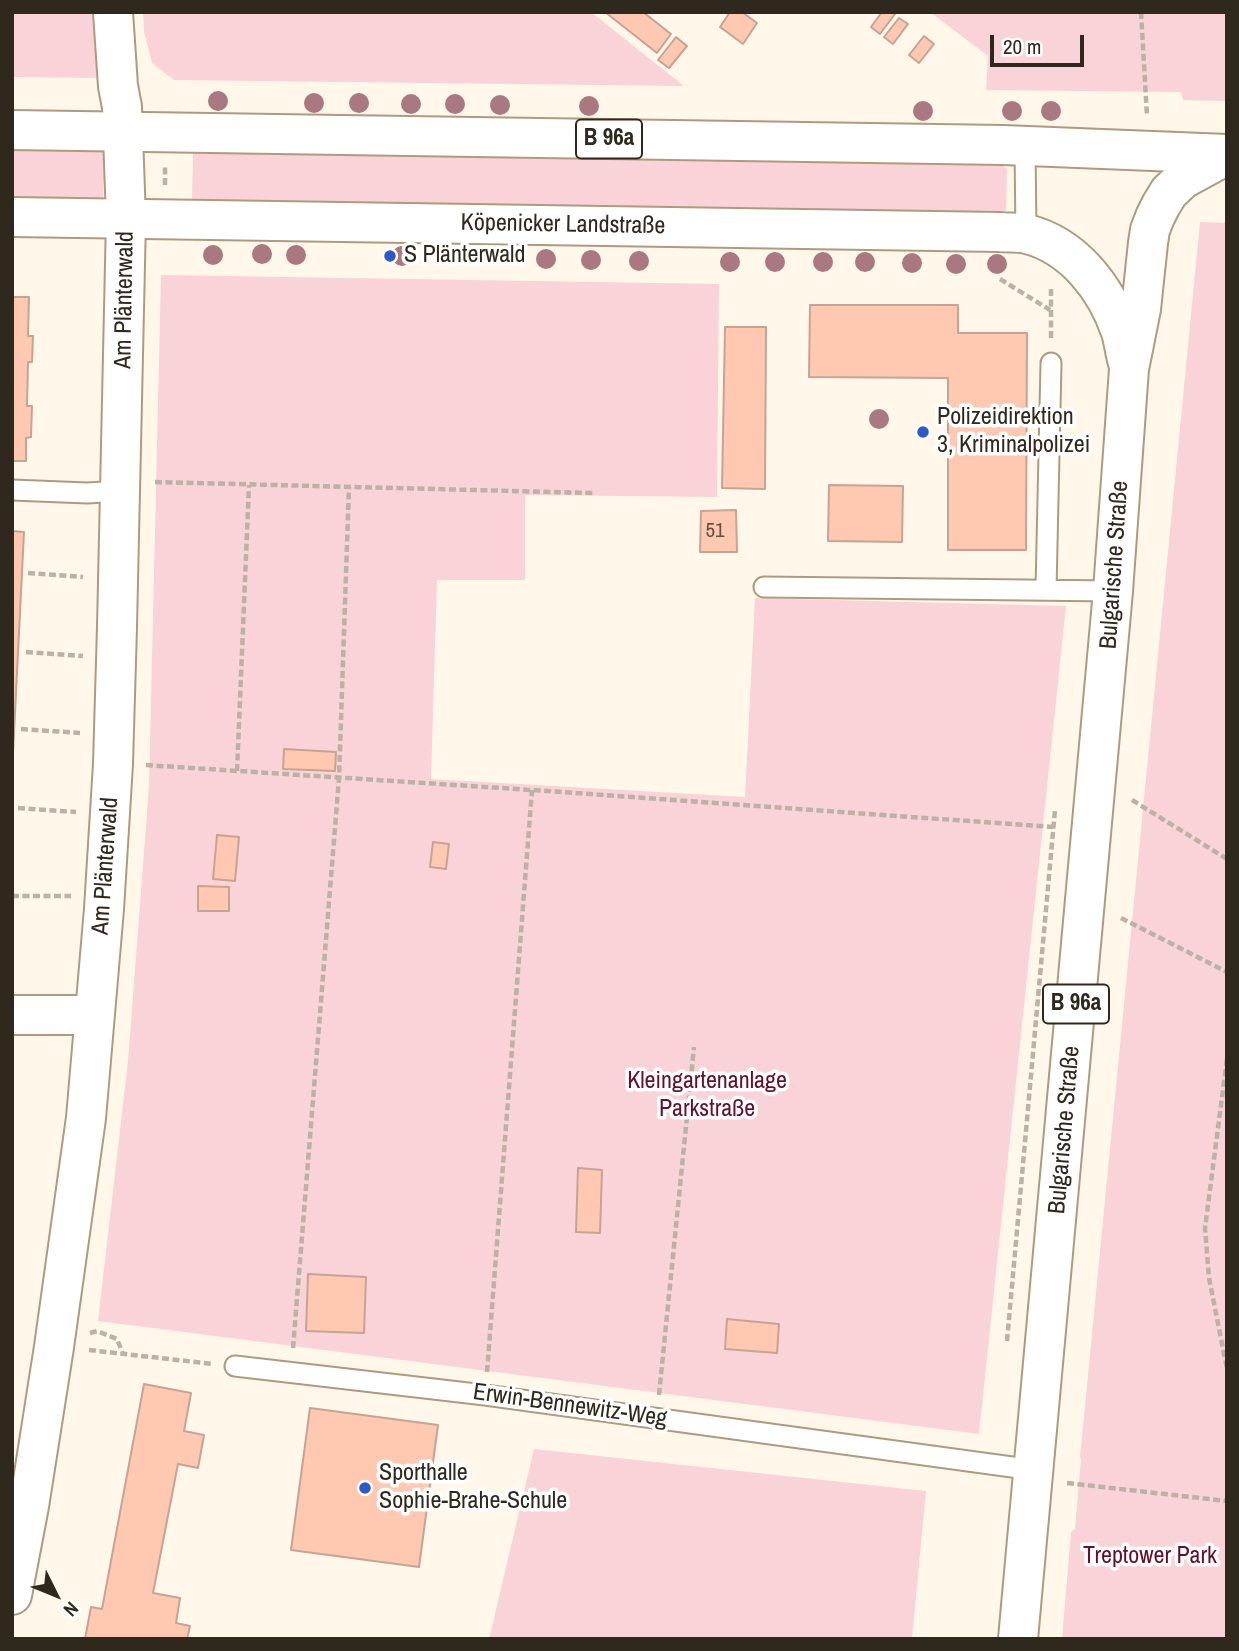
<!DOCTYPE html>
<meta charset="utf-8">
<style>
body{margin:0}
#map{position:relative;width:1239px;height:1651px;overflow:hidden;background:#fff7ea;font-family:"Archivo Narrow",sans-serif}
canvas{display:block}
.frame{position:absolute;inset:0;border:14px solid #2f281c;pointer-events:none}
.north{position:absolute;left:21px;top:1560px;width:70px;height:70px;-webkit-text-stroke:5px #fff;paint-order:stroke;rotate:133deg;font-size:19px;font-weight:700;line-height:28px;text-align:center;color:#2f281c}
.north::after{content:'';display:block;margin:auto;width:24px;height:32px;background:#2f281c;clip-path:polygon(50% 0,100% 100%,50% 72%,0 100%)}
.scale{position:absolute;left:990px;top:35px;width:94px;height:32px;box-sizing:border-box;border:4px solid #2f281c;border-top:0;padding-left:9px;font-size:21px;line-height:24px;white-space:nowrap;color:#2f281c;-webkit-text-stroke:5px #fff;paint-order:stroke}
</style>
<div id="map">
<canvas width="1239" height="1651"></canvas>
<div class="frame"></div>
<div class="north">N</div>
<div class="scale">20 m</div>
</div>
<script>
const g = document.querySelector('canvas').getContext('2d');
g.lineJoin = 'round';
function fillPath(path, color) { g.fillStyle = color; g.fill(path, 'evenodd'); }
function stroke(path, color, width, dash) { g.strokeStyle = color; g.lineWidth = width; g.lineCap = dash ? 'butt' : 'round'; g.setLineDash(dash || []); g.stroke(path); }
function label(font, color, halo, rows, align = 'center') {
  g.font = font + ' "Archivo Narrow",sans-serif'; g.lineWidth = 7; g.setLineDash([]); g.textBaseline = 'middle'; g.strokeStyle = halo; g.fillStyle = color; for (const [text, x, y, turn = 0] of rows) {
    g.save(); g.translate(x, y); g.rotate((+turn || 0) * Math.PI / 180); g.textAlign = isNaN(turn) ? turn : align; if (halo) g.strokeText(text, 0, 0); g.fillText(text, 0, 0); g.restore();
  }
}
fillPath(new Path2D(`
 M12 12H98L104 78 12 77Z
 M143 12H591L684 86 174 80 152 63 144 32Z
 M930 12H1227V101L1183 100 1181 92 986 90 988 56Z
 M12 149 102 150 105 153 103 197 101 199 12 198Z
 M193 152 1002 165 1007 169 1006 210 1004 213 192 200Z
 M1200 222 1227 223V1639H1062L1071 1532 1075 1529 1081 1459 1080 1457Z
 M161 275 719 284 717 497 525 495V580H437L431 779 745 797 755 598 1066 606 979 1434 98 1321 128 1061 149 786Z
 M534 1449 926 1491 912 1639H489Z`), '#f9d3d8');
const building = new Path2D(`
 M605 12H643L671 34 657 53Z
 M730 12H742L757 23 743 44 720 27Z
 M882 12H892L895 14 880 34 871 27Z
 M899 18 908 24 893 44 884 37Z
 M924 36 934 44 919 63 909 55Z
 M676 37 687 46 669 68 658 60Z
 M12 297H29L28 336H33L32 362H28L27 406H32L31 437 26 438V461H12Z
 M810 305H958V333H1027L1026 550H948V378L809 377Z
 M725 327H766L765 489 722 488Z
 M829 485 903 486 902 542 828 541Z
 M736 510 737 552H700L701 511Z
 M12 531 24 532 12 773Z
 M284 749 336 752 335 771 283 769Z
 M217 835 239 837 235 881 213 879Z
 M433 842 449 844 446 869 430 867Z
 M198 886 229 887V911H198Z
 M578 1168 602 1170 600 1233 576 1232Z
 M308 1274 366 1277 364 1333 306 1331Z
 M727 1319 779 1324 777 1353 725 1349Z
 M144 1384 191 1393 184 1431 204 1435 198 1468 178 1464 153 1593 180 1598 176 1623 190 1626 187 1639H85L91 1607 102 1609Z
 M310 1408 438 1425 419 1567 291 1550Z`);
fillPath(building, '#ffc8b1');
stroke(building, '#c6a395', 2);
const service = new Path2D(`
 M1025 146 1026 234
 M12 490 87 493 121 491
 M764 587 1113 591
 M1046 590 1051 363
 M235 1366 485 1395 1034 1470`);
const minor = new Path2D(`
 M12 1015H95
 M12 1595 29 1506 54 1347 86 1118 104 909 113 764 117 627 126 219 122 107 118 86 113 12`);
const primary = new Path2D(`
 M12 130 1003 145 1227 154
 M12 217 1000 232C1009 233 1019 232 1027 234 1074 246 1106 288 1121 332 1124 342 1125 353 1128 363
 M1018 1639 1113 591 1129 369 1141 309 1148 243 1150 230 1155 217 1161 205 1169 192 1183 179 1227 155`);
stroke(service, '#ae9b7e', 23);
stroke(minor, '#ae9b7e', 42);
stroke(primary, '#ae9b7e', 42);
stroke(new Path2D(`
 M1141 12 1147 116
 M165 185V166
 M1000 279 1050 310
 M1051 338V287
 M155 482 593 493
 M28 573 83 577
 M26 652 83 656
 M21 729 80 733
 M146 765 532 790 1053 827
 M237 771 249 485
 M1132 800 1227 859
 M18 808 76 812
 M12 896H71
 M1121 918 1227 972
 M1227 1059 1205 1228 1209 1278 1227 1369
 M90 1333 97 1331 117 1339 123 1354
 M1007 1341 1055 810
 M293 1348 339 778 349 487
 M89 1350 213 1364
 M487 1372 532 790
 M659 1395 694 1047
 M1067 1483 1227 1501`), '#bab2a5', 4.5, [7, 3.5]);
stroke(service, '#fff', 19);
stroke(minor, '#fff', 38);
stroke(primary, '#fff', 38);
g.fillStyle = '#aa7880';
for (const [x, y] of [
 [218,101],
 [314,103],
 [359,103],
 [411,104],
 [455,104],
 [500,105],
 [589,106],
 [923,111],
 [1012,111],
 [1051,111],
 [262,254],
 [213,255],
 [296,255],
 [402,256],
 [546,259],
 [591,260],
 [639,261],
 [730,262],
 [775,262],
 [823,262],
 [865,262],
 [912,263],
 [956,264],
 [997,264],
 [879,419]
]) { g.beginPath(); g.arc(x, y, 10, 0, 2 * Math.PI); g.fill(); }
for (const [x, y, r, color] of [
 [390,256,7,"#2c59c8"],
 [923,432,7,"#2c59c8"],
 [365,1488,7,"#2c59c8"]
]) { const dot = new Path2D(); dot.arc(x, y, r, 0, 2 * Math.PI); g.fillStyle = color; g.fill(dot); stroke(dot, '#fff', 2.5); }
label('21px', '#635041', null, [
 ["51",715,531]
]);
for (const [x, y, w] of [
 [609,139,66],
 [1076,1004,66]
]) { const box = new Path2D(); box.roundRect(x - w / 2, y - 19.5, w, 39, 5); g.fillStyle = '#fff'; g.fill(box); stroke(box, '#2f281c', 2); }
label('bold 23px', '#2f281c', null, [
 ["B 96a",609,139],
 ["B 96a",1076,1004]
]);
label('24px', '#2f281c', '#fff', [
 ["Köpenicker Landstraße",563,225,1],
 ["Am Plänterwald",125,300,-89],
 ["Bulgarische Straße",1115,565,-86],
 ["Am Plänterwald",106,866,-86],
 ["Bulgarische Straße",1065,1130,-85],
 ["Erwin-Bennewitz-Weg",570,1406,8]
]);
label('24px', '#2f281c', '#fff', [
 ["S Plänterwald",404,256],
 ["Polizeidirektion",937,418],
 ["3, Kriminalpolizei",937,446],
 ["Sporthalle",379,1474],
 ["Sophie-Brahe-Schule",379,1502]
], 'left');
label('24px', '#64102a', '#fff', [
 ["Kleingartenanlage",707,1082],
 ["Parkstraße",707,1110],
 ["Treptower Park",1150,1557]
]);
</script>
